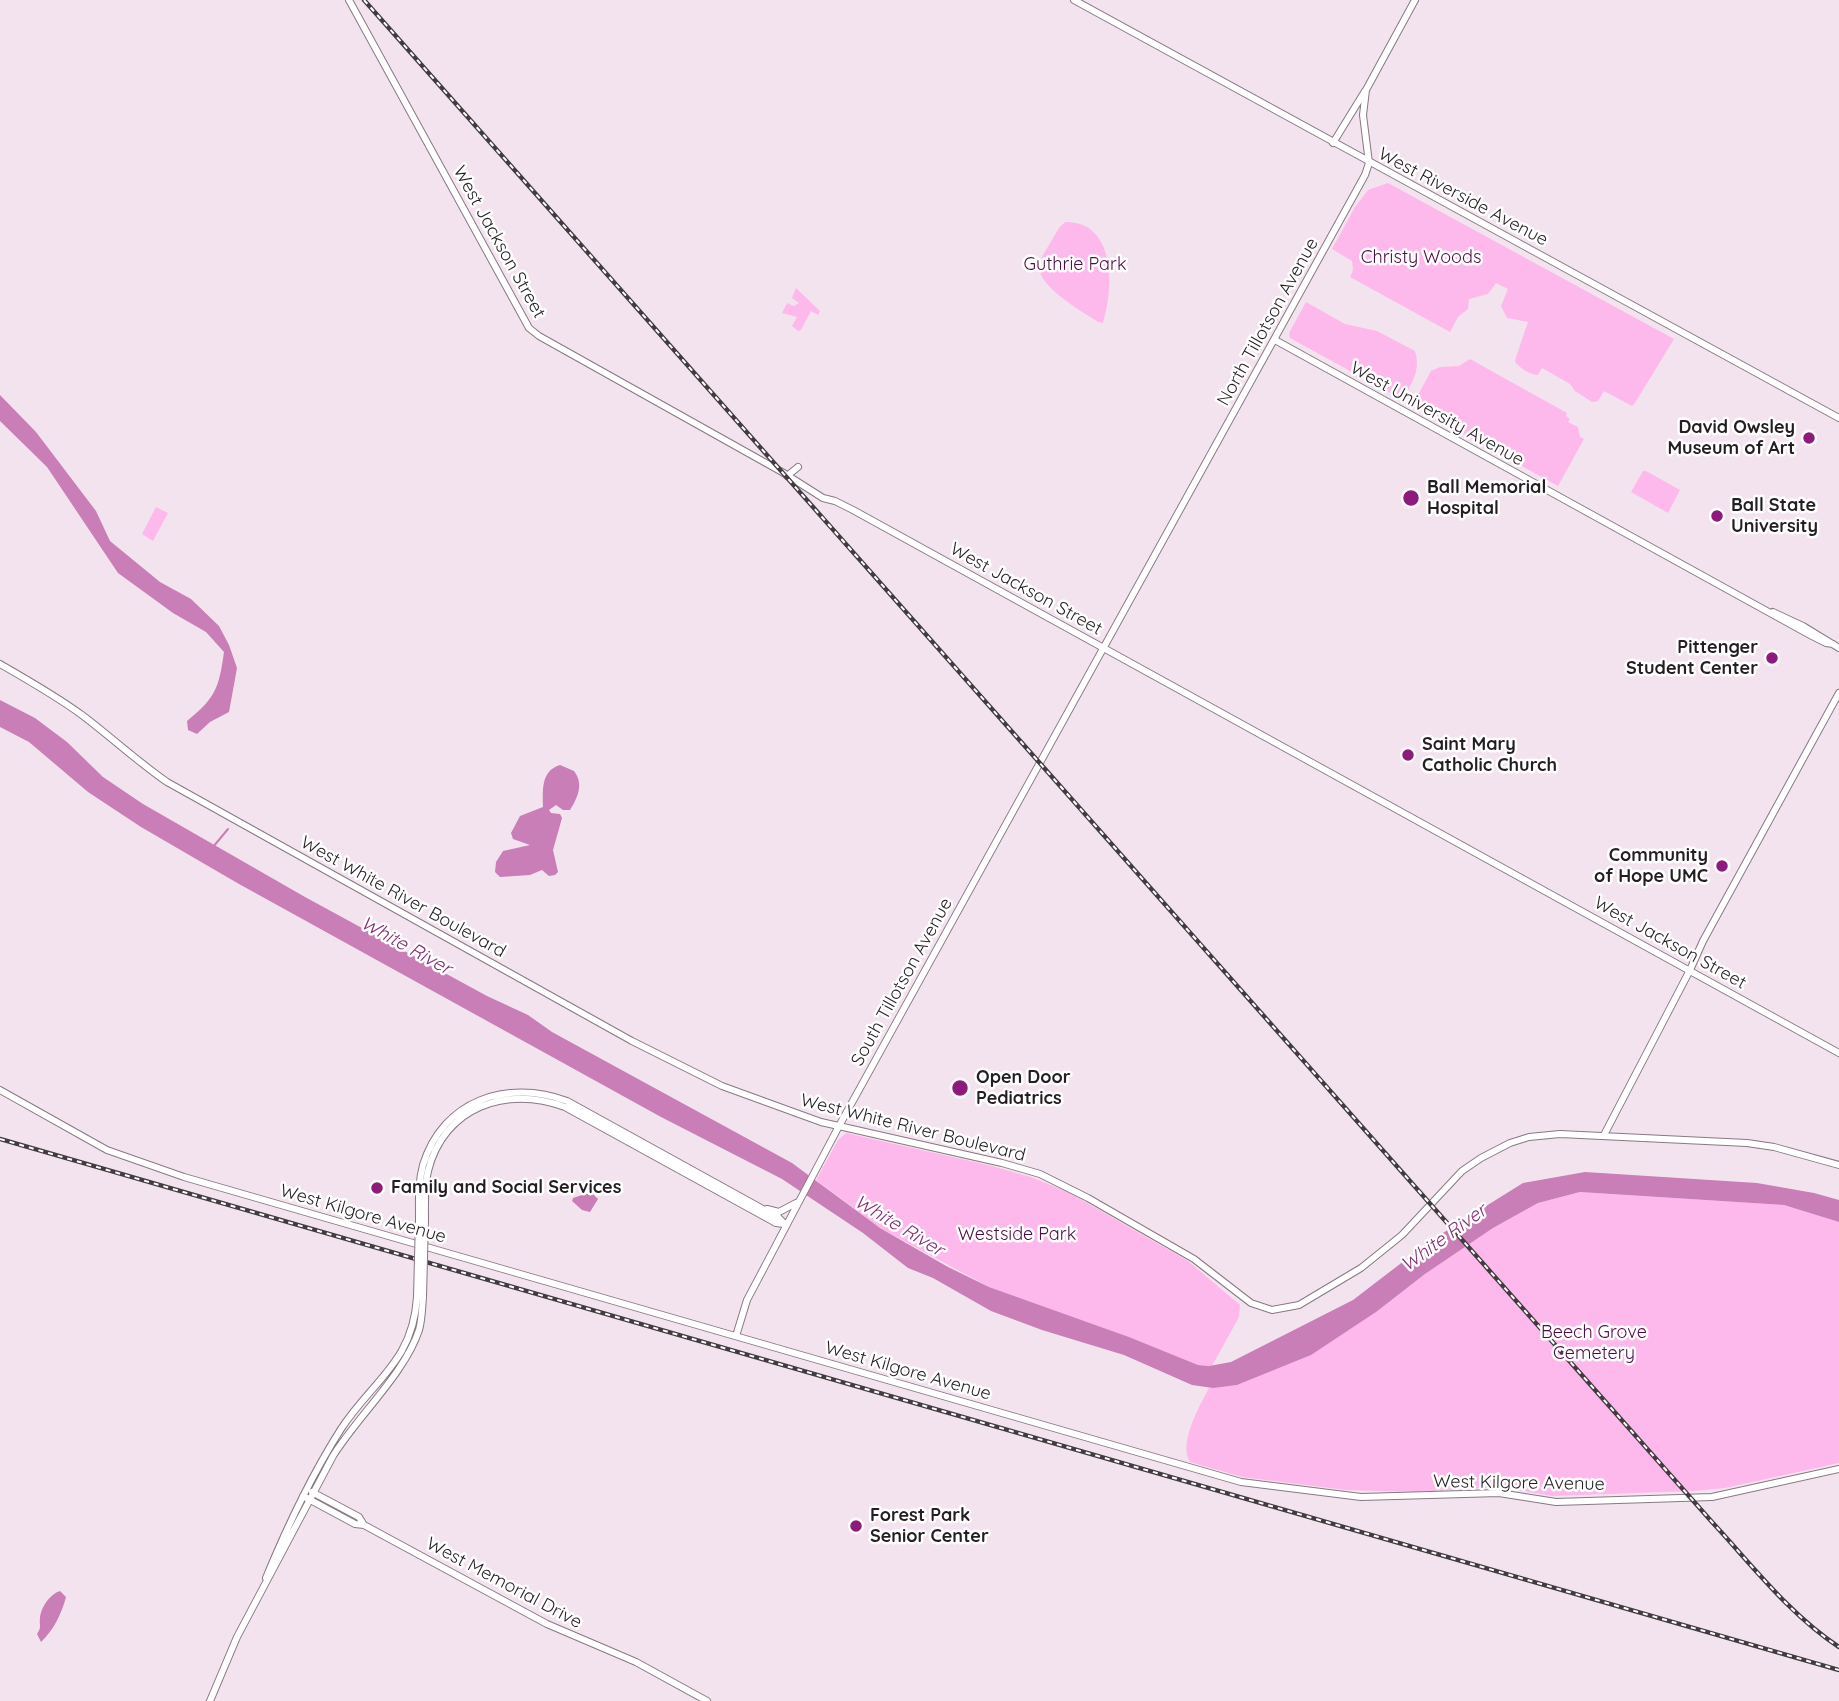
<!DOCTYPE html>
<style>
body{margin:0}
canvas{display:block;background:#f3e3ee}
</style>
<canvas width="1839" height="1701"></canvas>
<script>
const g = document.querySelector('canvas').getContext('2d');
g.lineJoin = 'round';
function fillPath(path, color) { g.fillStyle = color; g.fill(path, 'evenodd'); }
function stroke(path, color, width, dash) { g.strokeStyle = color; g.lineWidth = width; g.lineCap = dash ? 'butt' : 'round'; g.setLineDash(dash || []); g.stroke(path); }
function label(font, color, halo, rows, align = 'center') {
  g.font = font + ' Quicksand,sans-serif'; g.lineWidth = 5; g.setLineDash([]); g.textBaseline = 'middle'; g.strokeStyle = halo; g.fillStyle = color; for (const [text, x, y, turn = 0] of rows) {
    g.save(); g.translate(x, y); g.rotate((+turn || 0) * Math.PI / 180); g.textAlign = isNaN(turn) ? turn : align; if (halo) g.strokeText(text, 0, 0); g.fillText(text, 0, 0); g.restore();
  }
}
fillPath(new Path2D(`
 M1388 183 1674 339 1635 403 1632 406 1604 391 1598 401 1592 402 1575 391 1570 384 1542 368 1538 375C1529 374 1521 369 1515 362L1516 357 1528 322 1507 318 1501 306 1508 289 1496 283 1488 294 1469 299 1468 309 1458 317 1450 332 1350 277 1353 270 1352 261 1332 249 1355 207 1368 190Z
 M1065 222C1116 221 1114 288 1103 323L1098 322C1081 310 1031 284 1040 260L1059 228Z
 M796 288 820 311 818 315 811 311 801 330 798 331 792 326 797 317 782 313 787 303 794 306 799 303 792 298Z
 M1306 302 1345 324 1377 331 1415 351C1421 371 1412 382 1403 400L1290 338 1289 333Z
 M1470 359 1567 413 1566 416 1570 419 1568 422 1578 427 1580 437 1584 439 1558 486 1412 406 1431 371 1440 367 1459 366Z
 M1643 471H1646L1680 490 1668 513 1631 492Z
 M156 507 168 513 153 541 142 534Z
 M846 1133 988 1165 1031 1177 1068 1192 1188 1261 1240 1305 1239 1317 1212 1366 1198 1365 1129 1337 989 1287 880 1228 816 1180 838 1140Z
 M1580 1192 1784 1205 1839 1222V1463L1725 1488 1694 1491 1552 1496 1500 1487 1416 1492 1346 1490 1242 1477 1190 1462C1178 1443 1200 1405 1209 1388L1237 1385 1308 1356 1374 1313 1425 1274 1493 1228 1538 1203Z`), '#feb9ec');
fillPath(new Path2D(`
 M0 395 36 432 96 511 110 541 160 582 191 599 219 626 229 645 237 668 229 712 210 722 197 734 188 730 187 721C216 698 219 687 224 652L206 632 173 613 118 573 47 467 0 421Z
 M0 700 35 718 67 742 103 777 143 804 305 897 487 996 528 1015 552 1032 792 1163 880 1228 948 1267 989 1287 1129 1337 1198 1365 1209 1366 1231 1362 1353 1300 1430 1241 1523 1183 1585 1172 1757 1183 1814 1193 1839 1200V1222L1784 1205 1580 1192 1538 1203 1493 1228 1425 1274 1376 1312 1311 1355 1237 1385 1213 1388 1192 1385 1124 1355 1042 1330 991 1311 933 1278 908 1268 863 1233 782 1179 661 1117 239 884 141 827 88 792 29 742 0 727Z
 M560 765 574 771C584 784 578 797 570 810H563L556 805 549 810 551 813 560 814 562 818 553 850 558 872 555 875 549 876 542 870 530 875 500 877 495 872 496 862 503 851 530 845 513 839 511 833 520 816 543 807C543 792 540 771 560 765Z
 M585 1194H593L598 1199 590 1212 582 1210 572 1201 573 1198Z
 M60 1591 66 1597C62 1613 53 1631 41 1642L37 1634C42 1627 39 1625 40 1618 41 1607 50 1594 60 1591Z`), '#c97eb7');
stroke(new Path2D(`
 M213 847 228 829`), '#c97eb7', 2);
const tertiary = new Path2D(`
 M1074 0 1839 418
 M1275 340 1812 636 1826 643 1833 644
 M1773 612 1803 626 1839 648
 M0 664C28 680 56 696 82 715 111 737 137 761 167 782L632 1041 722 1086 821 1122 1002 1163 1040 1174 1088 1198 1194 1259 1251 1303 1272 1310 1299 1305 1361 1268 1402 1235 1462 1171 1481 1158 1510 1143 1529 1137 1560 1134 1747 1143 1774 1147 1839 1165
 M1604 1135 1690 970`);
const secondary = new Path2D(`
 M349 0 529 328 539 336 782 472 823 498 835 501 853 510 1839 1053
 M1333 143 1365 91
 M787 476 798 467
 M1690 970 1703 941 1839 693
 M0 1090 107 1150 184 1177 1241 1482 1361 1497 1499 1493 1556 1502 1712 1497 1839 1469
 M767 1209 779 1212 796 1203
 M419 1219C419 1201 418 1183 423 1165 443 1100 507 1079 567 1101L779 1218 786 1225
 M425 1219C425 1203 424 1187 428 1171 444 1107 506 1085 565 1107L776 1223 784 1224
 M736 1336 747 1300 839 1126 1365 175 1369 163 1363 115 1366 90 1415 0
 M312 1492 359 1517 364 1525
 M303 1496 355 1524 364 1525 547 1624 636 1662 707 1701
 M266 1578C287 1527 311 1476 341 1429 373 1380 413 1362 417 1297
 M210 1701 237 1637 333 1456C358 1416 405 1373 419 1330 422 1320 422 1308 423 1297`);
stroke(tertiary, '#877983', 8);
stroke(secondary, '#877983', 8);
stroke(tertiary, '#fff', 6);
stroke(secondary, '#fff', 6);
const rail = new Path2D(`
 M364 0 1712 1522C1752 1565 1790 1615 1839 1647
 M0 1139 1839 1670`);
stroke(rail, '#423b40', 4.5);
stroke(rail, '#fff', 2, [5]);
const secondaryBridge = new Path2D(`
 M417 1297 419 1219
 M423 1297 425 1219`);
stroke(secondaryBridge, '#877983', 8, []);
stroke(secondaryBridge, '#fff', 6);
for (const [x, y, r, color] of [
 [1809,438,7,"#8e1a7b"],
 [1411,498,9,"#8e1a7b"],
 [1717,516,7,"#8e1a7b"],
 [1772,658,7,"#8e1a7b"],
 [1408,755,7,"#8e1a7b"],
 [1722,866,7,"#8e1a7b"],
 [960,1088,9,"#8e1a7b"],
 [377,1188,7,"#8e1a7b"],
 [856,1526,7,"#8e1a7b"]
]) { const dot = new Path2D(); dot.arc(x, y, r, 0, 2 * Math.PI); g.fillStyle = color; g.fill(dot); stroke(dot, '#fff', 2.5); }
label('18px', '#241e22', '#fff', [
 ["West Riverside Avenue",1463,197,28],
 ["West Jackson Street",499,242,61],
 ["North Tillotson Avenue",1268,322,-61],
 ["West University Avenue",1437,414,29],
 ["West Jackson Street",1026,589,29],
 ["West White River Boulevard",403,897,29],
 ["West Jackson Street",1670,943,29],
 ["South Tillotson Avenue",902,982,-61],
 ["West White River Boulevard",913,1128,14],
 ["West Kilgore Avenue",363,1214,16],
 ["West Kilgore Avenue",908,1371,16],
 ["West Kilgore Avenue",1519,1483,1],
 ["West Memorial Drive",504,1583,28]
]);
label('18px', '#500c45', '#fff', [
 ["Christy Woods",1421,258],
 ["Guthrie Park",1075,265],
 ["Westside Park",1017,1235],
 ["Beech Grove",1594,1333],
 ["Cemetery",1594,1354]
]);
label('bold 18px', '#241e22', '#fff', [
 ["David Owsley",1795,428,"right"],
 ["Museum of Art",1795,449,"right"],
 ["Ball Memorial",1427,488],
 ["Hospital",1427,509],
 ["Ball State",1731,506],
 ["University",1731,527],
 ["Pittenger",1758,648,"right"],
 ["Student Center",1758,669,"right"],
 ["Saint Mary",1422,745],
 ["Catholic Church",1422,766],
 ["Community",1708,856,"right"],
 ["of Hope UMC",1708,877,"right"],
 ["Open Door",976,1078],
 ["Pediatrics",976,1099],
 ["Family and Social Services",391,1188],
 ["Forest Park",870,1516],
 ["Senior Center",870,1537]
], 'left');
label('italic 19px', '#862d75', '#fff', [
 ["White River",406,946,29],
 ["White River",899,1226,31],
 ["White River",1444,1238,-36]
]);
</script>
